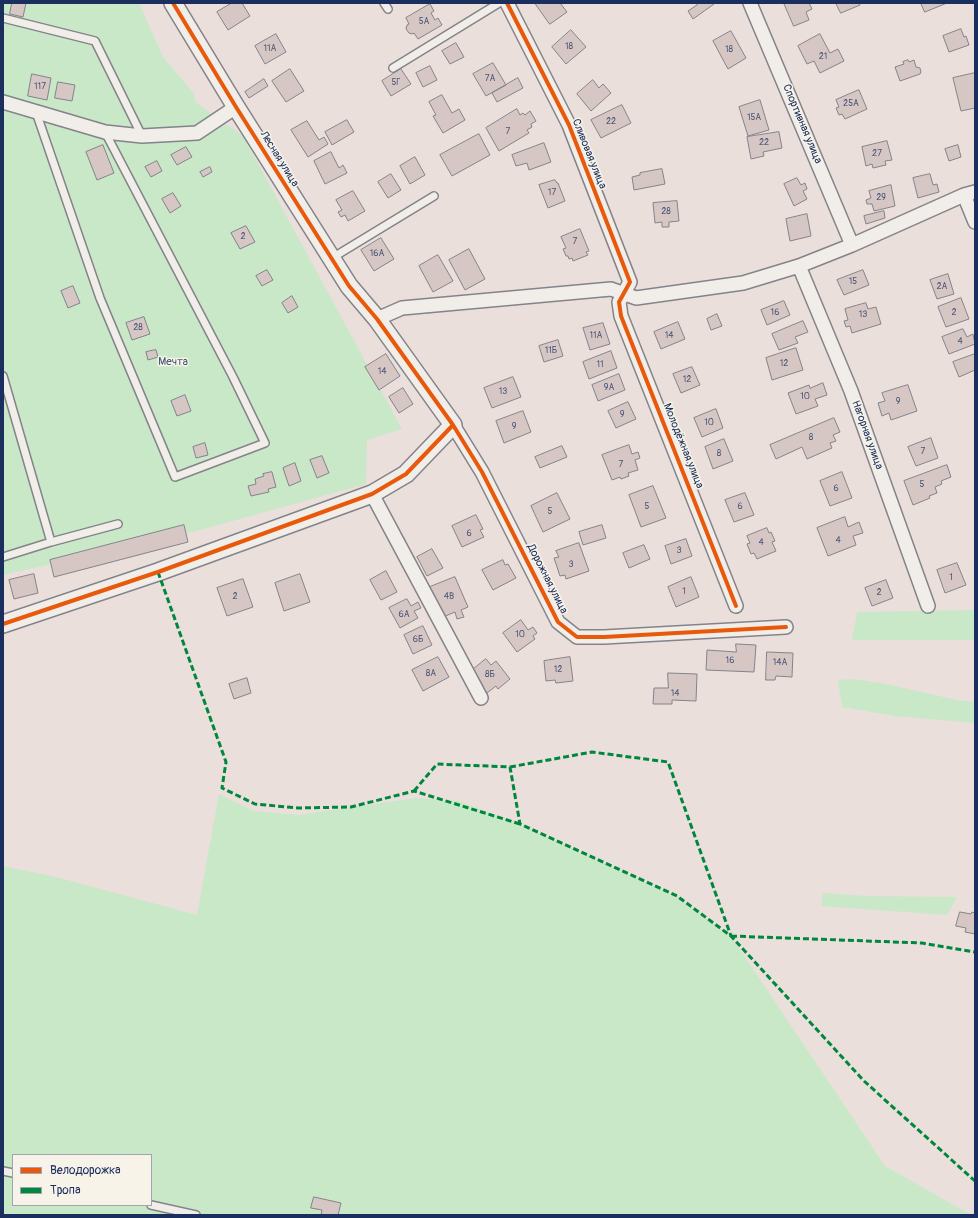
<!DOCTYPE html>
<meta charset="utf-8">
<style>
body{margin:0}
#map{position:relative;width:978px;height:1218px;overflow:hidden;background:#eadfda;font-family:Pangolin,sans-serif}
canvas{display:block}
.frame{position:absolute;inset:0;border:4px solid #1b2f5e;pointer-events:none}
.legend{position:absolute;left:12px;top:1154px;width:140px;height:52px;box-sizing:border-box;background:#f7f3e8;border:1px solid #9fa5b1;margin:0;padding:5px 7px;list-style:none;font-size:12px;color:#1b2f5e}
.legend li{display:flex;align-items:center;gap:8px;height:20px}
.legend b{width:20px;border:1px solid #9fa5b1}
</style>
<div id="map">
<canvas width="978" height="1218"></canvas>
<div class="frame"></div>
<ul class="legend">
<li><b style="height:5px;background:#e8590c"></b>Велодорожка</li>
<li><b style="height:5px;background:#00873e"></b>Тропа</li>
</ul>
</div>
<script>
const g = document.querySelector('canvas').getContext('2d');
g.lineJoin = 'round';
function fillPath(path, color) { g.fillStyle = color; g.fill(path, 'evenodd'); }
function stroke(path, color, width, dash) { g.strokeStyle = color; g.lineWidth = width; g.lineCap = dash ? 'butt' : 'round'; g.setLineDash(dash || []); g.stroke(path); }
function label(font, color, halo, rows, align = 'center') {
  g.font = font + ' Pangolin,sans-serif'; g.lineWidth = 3; g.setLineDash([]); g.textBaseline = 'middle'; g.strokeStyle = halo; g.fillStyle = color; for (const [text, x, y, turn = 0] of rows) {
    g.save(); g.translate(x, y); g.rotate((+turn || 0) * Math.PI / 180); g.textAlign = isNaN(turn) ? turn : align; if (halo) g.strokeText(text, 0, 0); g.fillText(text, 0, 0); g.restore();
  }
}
fillPath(new Path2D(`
 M3 3H139L163 57 194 94 195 102 243 136 402 429 367 440 366 484 200 530 3 575Z
 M975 610V640H852L857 612Z
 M853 679 886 684 957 700 975 702V723L895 716 842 707 838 680Z
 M219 794 254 811 299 815 416 798 458 801 520 824 677 896 731 936 885 1166 971 1215H3V866L56 877 197 915ZM13 1155H151V1205H13Z
 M823 893 866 896 957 897 947 915 821 906Z`), '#c9e8c8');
const building = new Path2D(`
 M12 3H26L23 17 10 14Z
 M232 3H242L250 16 228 30 217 12Z
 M535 3H560L567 12 550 24Z
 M696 3H714V4L693 19 688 11 697 5Z
 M784 3H809L812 9 806 12 809 20 794 26Z
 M836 3H859L860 5 841 13Z
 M921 3H947L925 12Z
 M430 4 434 11 431 13 435 20 438 18 442 25 418 39 414 33 412 34 409 33 406 29 407 25 409 24 406 18Z
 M961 29 964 37 966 36 969 45 949 52 943 36Z
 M571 30 586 47 566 64 552 47Z
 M731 31 746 58 728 69 713 41Z
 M276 34 286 52 265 64 255 46Z
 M820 34 830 53 838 49 844 61 820 73 814 61 807 64 798 46Z
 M456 43 464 57 450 64 442 51Z
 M908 60 909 62 914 60 916 67 920 68 921 72 920 74 900 81 895 67 904 64 903 62Z
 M493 63 506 85 486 96 473 74Z
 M430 66 437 80 423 87 416 73Z
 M290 69 304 91 286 102 272 81Z
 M401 69 411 84 391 96 382 81Z
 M975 73V108L961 111 953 78Z
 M32 74 51 78 47 100 28 96Z
 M518 78 523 88 497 102 492 93Z
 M264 79 268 86 249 98 245 92Z
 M593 80 599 88 603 84 611 93 591 111 577 94Z
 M58 82 75 85 72 101 55 98Z
 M859 90 867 109 845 119 842 114 839 115 836 108 839 107 836 100Z
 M442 95 452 113 459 109 465 120 443 133 433 116 436 115 429 102Z
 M760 100 769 130 748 136 739 107Z
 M622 105 631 123 601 138 591 120Z
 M517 109 520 115 523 113 525 115 530 111 536 121 531 124 532 127 527 130 529 133 499 151 486 128Z
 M347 120 354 132 332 145 325 132Z
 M307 121 319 140 324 137 328 144 308 157 291 130Z
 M779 132 782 148 763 152 764 156 751 159 747 137Z
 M479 134 490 155 452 176 440 155Z
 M887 141 892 160 885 161 886 165 873 168 872 164 866 166 862 147Z
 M544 143 551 162 529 170 527 163 516 166 512 155Z
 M103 145 114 173 97 180 86 152Z
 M958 145 961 157 949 161 945 149Z
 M186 147 192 157 177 165 171 155Z
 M331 152 339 168 343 165 347 173 325 184 314 161Z
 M415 157 425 175 410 184 400 166Z
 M157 161 162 171 151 177 145 167Z
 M210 167 212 172 203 177 200 172Z
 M662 169 665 184 634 190 632 177 640 175V173Z
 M391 174 401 190 388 198 378 182Z
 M930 174 933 185 937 184 939 192 918 198 913 178Z
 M797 178 801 185 805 183 807 189 803 191 807 199 794 206 784 184Z
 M555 180 557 183H558L565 201 548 208 539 185Z
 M891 185 895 206 874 211 872 204H867L866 200 871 198 869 191Z
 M353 191 365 211 348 221 345 215 341 217 338 212 342 210 336 200Z
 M173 193 181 206 170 213 162 199Z
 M677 201 679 221 669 222V227H662V222L655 223 653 203Z
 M884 211 885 218 866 224 864 216Z
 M807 214 811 236 790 241 786 219Z
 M246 226 255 242 240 249 231 233Z
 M580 229 589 251 586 252 588 255 573 261 572 258 569 259 568 256H566L563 249 566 248 561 237Z
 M381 238 394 259 374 271 361 250Z
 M469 249 485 279 465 290 449 260Z
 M438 255 453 281 433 292 419 266Z
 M267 270 273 280 262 286 256 276Z
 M863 270 869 285 844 295 837 280Z
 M948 274 954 294 937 299 930 280Z
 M73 286 80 303 68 308 61 291Z
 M292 296 298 307 288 313 282 303Z
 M961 298 969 319 946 327 938 307Z
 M784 301 790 315 767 325 761 310Z
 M866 303 868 309 876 307 881 324 852 333 850 326 846 327 844 321 848 320 845 309Z
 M717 314 722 326 711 330 707 319Z
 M144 317 150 334 132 340 126 323Z
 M803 321 808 332 795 337 798 343 779 350 772 334Z
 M678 322 685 339 661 349 654 332Z
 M603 323 610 344 590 350 583 328Z
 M963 329 967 337 973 334 975 344 949 354 942 337Z
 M558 340 563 356 544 362 539 346Z
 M796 348 803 370 772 380 766 358Z
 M156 350 158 357 148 360 146 352Z
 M611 351 617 368 589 379 583 362Z
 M386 354 400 376 379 390 365 367Z
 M975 354V370L959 377 953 362Z
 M692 367 700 385 681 393 673 374Z
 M619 374 625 390 598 401 592 385Z
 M513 377 521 397 492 408 484 388Z
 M823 383 827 395 815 399 818 406 796 414 788 393 809 385 810 388Z
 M908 385 917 411 891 420 889 413 882 416 878 403 885 401 882 393Z
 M403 388 413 404 399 413 389 397Z
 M185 395 191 411 177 416 171 401Z
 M628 402 636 419 616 428 608 411Z
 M716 409 723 428 702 437 694 418Z
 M523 411 531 432 504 443 496 421Z
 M834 418 840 432 833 435 836 441 830 443 832 448 807 459 802 447 776 459 770 445Z
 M931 438 938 458 916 466 908 447Z
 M724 439 733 461 713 469 705 447Z
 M205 443 208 455 196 458 193 447Z
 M629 445 632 454 638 452 640 458 635 460 638 470 628 473 629 476 621 479 620 477 612 480 602 455Z
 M562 446 567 457 540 468 535 457Z
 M322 456 329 473 317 478 310 460Z
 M295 463 301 481 289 486 283 468Z
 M947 465 951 477 941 481 942 484 935 487 937 493 929 496 930 498 913 505 904 481Z
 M272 472 276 487 268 489 269 492 251 496 248 486 256 484 255 479 264 476 263 474Z
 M842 472 852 498 830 506 820 481Z
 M653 486 666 518 641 527 629 495Z
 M557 493 570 519 543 532 531 506Z
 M745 493 754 515 734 522 725 500Z
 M476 515 483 529 480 530 484 537 462 547 452 526Z
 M845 517 848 527 859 522 863 533 853 536 856 545 828 556 817 528Z
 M184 525 188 542 54 577 50 560Z
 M602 525 606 538 583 545 579 532Z
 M767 528 769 533 771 532 775 541 772 542 776 551 757 559 754 553 751 554 747 544 750 543 747 536Z
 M686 539 692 556 671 564 665 546Z
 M579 543 589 571 566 579 565 575 560 576 554 558 559 557 556 551Z
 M644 545 650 559 629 568 623 553Z
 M432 549 443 568 427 576 417 557Z
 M503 560 505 565 508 564 516 578 493 590 482 570Z
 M957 563 966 585 945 593 937 570Z
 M386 571 397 592 381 600 370 580Z
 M34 574 38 593 14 599 9 580Z
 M300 574 310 602 284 611 275 583Z
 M455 577 468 607 461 610 464 617 457 619 455 612 443 617 430 587Z
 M691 577 699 597 676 607 668 587Z
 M243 579 253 607 227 616 217 588Z
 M886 580 893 598 872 606 865 588Z
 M407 599 411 606 418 602 421 608 414 611 418 618 400 628 389 608Z
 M521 620 528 630 533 627 537 633 533 636 535 639 517 652 503 633Z
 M423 626 432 645 413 654 404 635Z
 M736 644 756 645 754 672 706 670 707 650 736 652Z
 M767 652 793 653 792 677 776 676 775 680H766Z
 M438 657 449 677 423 691 412 670Z
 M570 657 573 681 556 683 555 680 546 681 544 661Z
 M486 659 491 665 496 661 510 679 498 689 496 686 487 693 470 672Z
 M668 673 697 674 696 701 672 700V704H653L654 688H668Z
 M247 678 251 693 234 699 229 684Z
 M960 912 971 914 972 912 975 913V934L965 932 966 928 956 926Z
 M314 1197 341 1203 338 1215H321L322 1210 311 1208Z`);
fillPath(building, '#d6c7c5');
stroke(building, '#84838a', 1);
const service = new Path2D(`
 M384 3 388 9
 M3 18 95 41 142 136
 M393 68 499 3
 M36 112 100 298 175 477 265 443 233 377 105 132
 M332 258 434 196
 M3 376 51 542
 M3 557 51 542 118 524
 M3 1171 13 1173
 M151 1205 196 1215`);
const minor = new Path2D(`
 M507 3 569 125 630 282 619 302 621 316 736 606
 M750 3 852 245
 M3 102 105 132 142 136 197 133 236 107
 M964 195 975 222
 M799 266 851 391 928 606
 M377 319 402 308 611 289 636 298 743 283 799 266 852 245 964 195 975 192
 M453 425 482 472 558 622 577 637H604L786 627
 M372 494 481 698`);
const tertiary = new Path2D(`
 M3 624 158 572 372 494 406 474 453 425 377 319 349 286 236 107 173 3`);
stroke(service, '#84838a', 10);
stroke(minor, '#84838a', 16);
stroke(tertiary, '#84838a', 20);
stroke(service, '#f1eeea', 7);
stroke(minor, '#f1eeea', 13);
stroke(tertiary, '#f1eeea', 17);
stroke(new Path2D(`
 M158 572 226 762 222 788 255 804 298 808 351 807 414 791 520 824
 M510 767 592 752 668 762 731 936
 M414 791 437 764 510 767 520 824 677 896 731 936 864 1081 975 1181
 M731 936 922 943 975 952`), '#00873e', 3, [6, 3]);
stroke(new Path2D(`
 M173 3 236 107 349 286 377 319 453 425 482 472 558 622 577 637H604L786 627
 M507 3 569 125 630 282 619 302 621 316 736 606
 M3 624 158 572 372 494 406 474 453 425`), '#e8590c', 4);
label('9px', '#4b5678', null, [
 ["5А",424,22],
 ["18",569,47],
 ["11А",270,49],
 ["18",729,50],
 ["21",823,57],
 ["7А",490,79],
 ["5Г",396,83],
 ["117",40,87],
 ["25А",851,104],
 ["15А",754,118],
 ["22",611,122],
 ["7",508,132],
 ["22",764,143],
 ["27",877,154],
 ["17",552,193],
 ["29",881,198],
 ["28",666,212],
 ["2",243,237],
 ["7",575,242],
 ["16А",377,254],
 ["15",853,282],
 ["2А",942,287],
 ["16",775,313],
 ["2",954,313],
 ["13",863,315],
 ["28",138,328],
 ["11А",596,336],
 ["14",669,336],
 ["4",960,342],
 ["11Б",551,351],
 ["12",784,364],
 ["11",600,365],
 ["14",382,372],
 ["12",687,380],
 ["9А",609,388],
 ["13",503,392],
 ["10",805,397],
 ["9",898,402],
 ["9",622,415],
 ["10",709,423],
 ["9",514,427],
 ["8",811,438],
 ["7",923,452],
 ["8",719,454],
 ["7",621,465],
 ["5",922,485],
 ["6",836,489],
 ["5",647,507],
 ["6",740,507],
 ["5",550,512],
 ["6",469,534],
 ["4",838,541],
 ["4",761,543],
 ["3",679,551],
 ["3",571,565],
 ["1",951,578],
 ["1",684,592],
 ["2",879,593],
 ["2",235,597],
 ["4В",449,597],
 ["6А",404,615],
 ["10",520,635],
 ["6Б",418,640],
 ["16",730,661],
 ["14А",780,663],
 ["12",558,670],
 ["8А",431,674],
 ["8Б",490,675],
 ["14",675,694]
]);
label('11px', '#1b2f5e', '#f7f3e8', [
 ["Спортивная улица",802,124,67],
 ["Сливовая улица",589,154,68],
 ["Лесная улица",279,159,58],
 ["Нагорная улица",867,435,70],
 ["Молодёжная улица",683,446,68],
 ["Дорожная улица",547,579,63]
]);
label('11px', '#385670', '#f7f3e8', [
 ["Мечта",173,362]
]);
</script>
